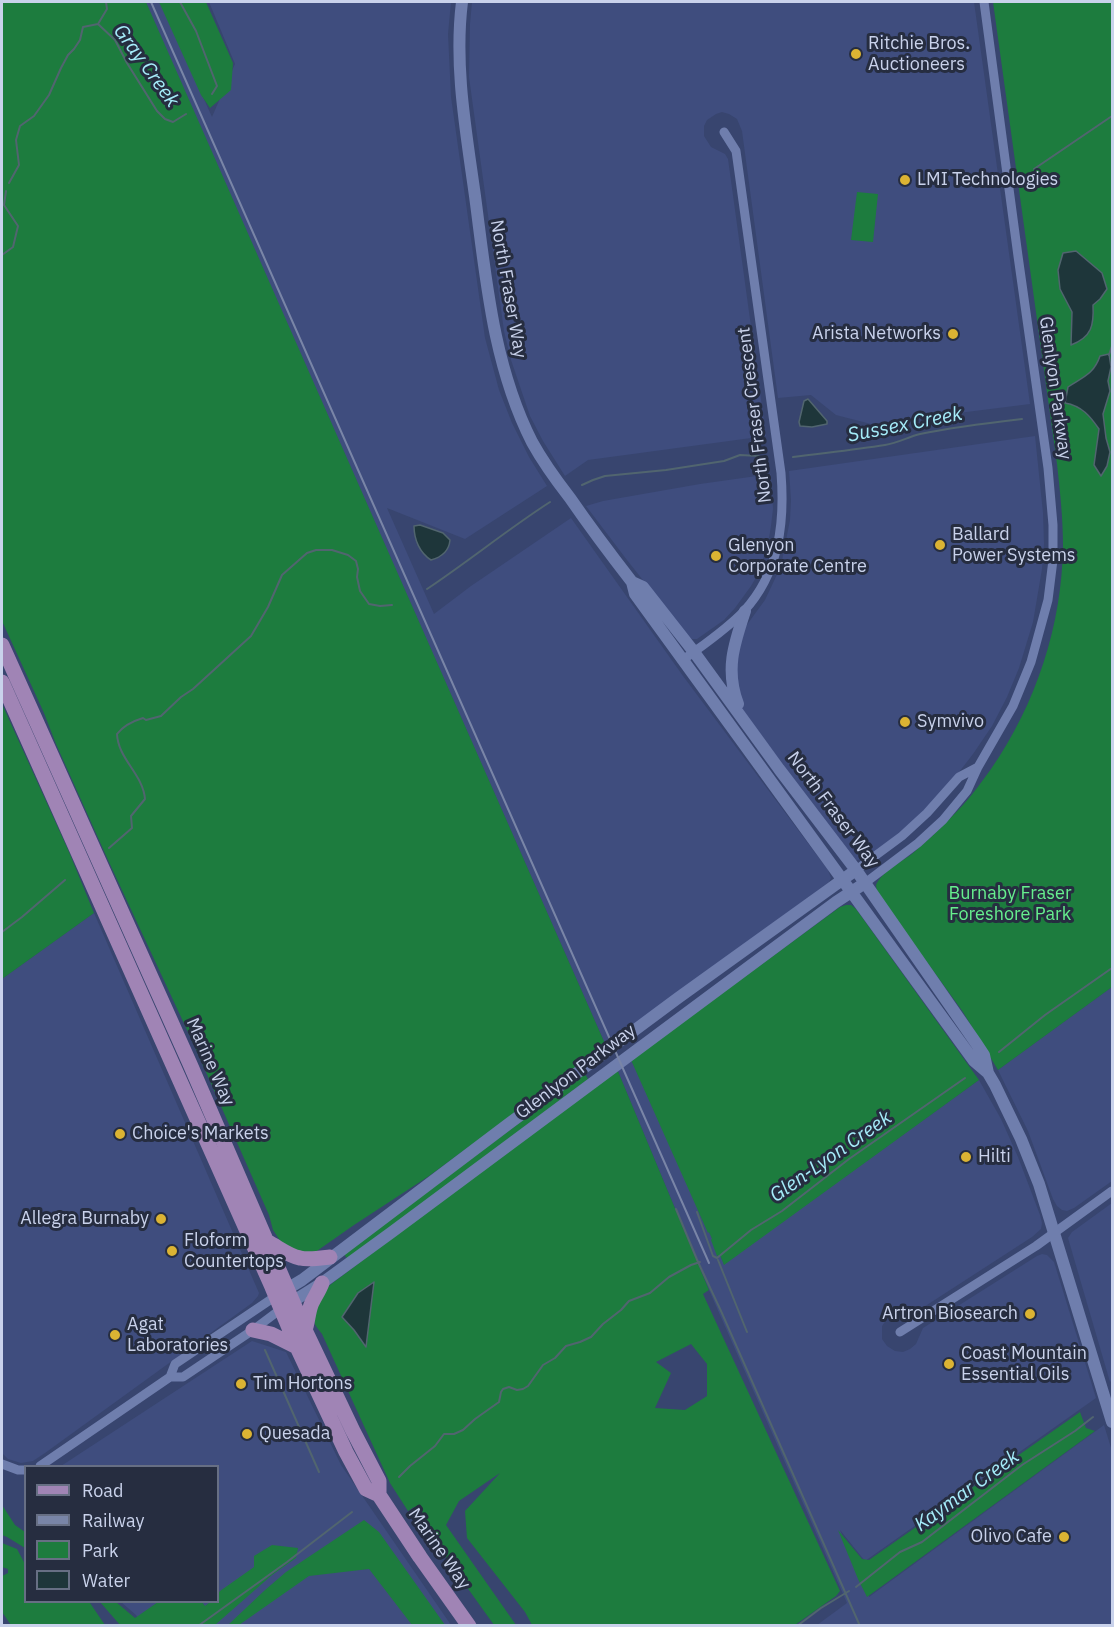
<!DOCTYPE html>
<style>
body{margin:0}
#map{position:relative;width:1114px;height:1627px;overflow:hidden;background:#38456f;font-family:"IBM Plex Sans",sans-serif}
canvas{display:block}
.frame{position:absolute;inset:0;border:3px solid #c9d2eb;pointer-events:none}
.legend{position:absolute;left:24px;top:1465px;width:195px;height:138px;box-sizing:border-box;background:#262d40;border:2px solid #676f84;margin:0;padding:8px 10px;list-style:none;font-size:18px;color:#c9d2eb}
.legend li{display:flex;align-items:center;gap:12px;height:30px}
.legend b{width:30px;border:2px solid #676f84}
</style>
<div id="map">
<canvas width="1114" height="1627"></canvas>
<div class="frame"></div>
<ul class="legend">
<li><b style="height:8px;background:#a084b5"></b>Road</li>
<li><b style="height:8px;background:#7985a7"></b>Railway</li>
<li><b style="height:16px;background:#1d7c3e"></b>Park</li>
<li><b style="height:16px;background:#1e363a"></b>Water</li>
</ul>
</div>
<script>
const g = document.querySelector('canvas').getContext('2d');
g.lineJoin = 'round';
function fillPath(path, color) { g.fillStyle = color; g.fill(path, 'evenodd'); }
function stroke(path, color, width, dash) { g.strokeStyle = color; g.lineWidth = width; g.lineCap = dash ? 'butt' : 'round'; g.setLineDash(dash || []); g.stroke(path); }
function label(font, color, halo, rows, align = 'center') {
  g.font = font + ' "IBM Plex Sans",sans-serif'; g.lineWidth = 6; g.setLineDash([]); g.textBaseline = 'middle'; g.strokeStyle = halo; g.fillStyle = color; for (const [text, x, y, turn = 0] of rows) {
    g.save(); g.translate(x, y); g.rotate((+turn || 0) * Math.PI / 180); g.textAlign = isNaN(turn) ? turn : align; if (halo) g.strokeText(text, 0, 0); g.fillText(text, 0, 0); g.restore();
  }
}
fillPath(new Path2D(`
 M145 2H160L212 117 235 64 209 2H451L448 34 451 97 485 338 499 390 512 423 529 457 547 486 465 539 387 508 434 614 471 586 571 518 683 676 828 870 831 878 829 882 606 1046Z
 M472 2H974L1030 404 871 424 836 415 811 395 778 398 742 131 737 119 729 114 722 112 716 114 707 120 704 126V136L711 147 725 154 728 159 766 436 588 460 565 476 543 441 530 416 511 360 504 331 469 77 470 24Z
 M1035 436 1043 513 1044 544 1042 569 1033 622 1019 668 1007 697 992 726 973 754 956 776 918 817 899 833 864 859 856 860 849 854 744 712 740 703 735 661 746 626 765 600 781 566 790 520 791 500 789 471Z
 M771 474 773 509 771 526 768 544 758 574 751 586 735 608 724 620 697 639H692L687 636 627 560 586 506 603 501 700 484Z
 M94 913 259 1293 258 1296 252 1303 45 1453 33 1461 21 1463 8 1459 2 1453V979Z
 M1112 987V1181L1074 1208 1067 1211 1062 1210 1057 1206 1053 1199 1028 1131 998 1070Z
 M631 1059 724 1264 979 1080 1001 1119 1018 1157 1040 1215 1042 1223 1041 1229 1032 1237 913 1314 900 1313 889 1316 882 1326V1339L887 1346 895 1351 903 1352 910 1349 916 1344 923 1328 1037 1256 1042 1254 1047 1255 1054 1262 1096 1398 865 1561 840 1530 869 1597 1104 1425 1112 1451V1625H817L847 1603 709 1290 617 1069Z
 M1112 1203V1380L1110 1382 1068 1238 1072 1232Z
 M252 1341 286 1352 341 1465 451 1625H143L136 1615 121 1602H218V1466H61Z`), '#3f4d7e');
fillPath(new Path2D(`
 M2 2H146L606 1046 429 1176 354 1225 314 1253 304 1255 281 1242 273 1230 269 1215 194 1045 108 860 56 744 44 713 2 621Z
 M159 2H206L233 63 231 90 210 108 201 95Z
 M993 2H1112V987L998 1070 963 1012 877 893 876 885C882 871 902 862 913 853 931 838 947 822 963 805 973 794 982 781 991 769 1036 704 1062 625 1063 546 1063 518 1060 491 1057 464Z
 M857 192 878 194 873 242 851 240Z
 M2 704 69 852 94 913 2 979Z
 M846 905H851L856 909 979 1080 724 1265 720 1255 717 1256 711 1240 712 1239 709 1232 708 1233 631 1060 840 907Z
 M617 1069 709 1290 703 1294 840 1591 836 1596 795 1625H532L525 1612 467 1538 465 1511 500 1473 459 1501 446 1525 516 1625H494L451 1565 414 1507 408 1511 390 1483 322 1334C318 1329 315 1326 314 1321 312 1312 324 1291 330 1285ZM691 1344 707 1364V1396L685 1410 655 1408 671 1373 656 1362Z
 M585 1074 588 1079 348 1260 344 1254Z
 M1080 1412 1086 1428 1095 1431 867 1597 858 1579 838 1530 862 1559 869 1560Z
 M2 1505 15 1525 25 1532V1548L7 1537 2 1535Z
 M364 1520 379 1532 445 1625H412L369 1569 309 1576 239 1625H228L265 1590 286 1572Z
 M2 1543 17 1549 25 1564 26 1602H86L90 1603 105 1625H11L2 1612V1576L8 1573V1569L2 1567Z
 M272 1545 298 1548 296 1558 272 1575 215 1625H120L100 1602H116L135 1618 158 1602H202L205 1606 210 1602H218V1594L220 1591 254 1567V1556Z`), '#1d7c3e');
const water = new Path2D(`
 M1076 251 1102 273 1107 289 1100 299 1093 305C1094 325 1092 337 1071 345L1072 312 1060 289 1058 270 1063 253Z
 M1109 354 1111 367 1108 381 1110 391 1103 414 1106 438 1110 452 1107 466 1101 476 1094 465 1099 429C1090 416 1082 406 1065 403L1068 387C1083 377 1094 374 1100 356Z
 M808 399 827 421V424L812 427 800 426 799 422 804 401Z
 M420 525 443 533 450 540C449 551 442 557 431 560 420 553 414 540 414 526Z
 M374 1282 366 1347 354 1330 342 1317 358 1293Z`);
fillPath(water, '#1e363a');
stroke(water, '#51656f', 1.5);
stroke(new Path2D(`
 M180 2 196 31 217 86 212 94
 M98 24 115 40 127 63 157 111 165 119 173 122 186 114
 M98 24 107 9 106 2
 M1034 169 1112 116
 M9 183 19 165 16 140 20 126 34 116 49 95 61 68 68 55 74 49 80 40 83 27 98 24
 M2 255 13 247 18 226 4 205 6 191
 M1109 355 1112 346
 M793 457C823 453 854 450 885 445 898 443 908 437 920 434 954 427 988 423 1022 419
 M582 485 593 480 605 476 666 470 724 461 740 455 759 456
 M427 589C469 561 508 529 550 502
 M109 848 132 828 131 816 145 799C143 774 118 759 117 734 124 725 133 721 143 718L146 720 161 716 181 697 193 689 251 636 268 607 282 575 307 553 316 550H332L348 555 356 561 358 569 357 577 360 591 369 604 380 606 392 605
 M2 932 22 917 65 880
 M999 1052 1045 1015 1112 968
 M676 1209 698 1262 721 1311 860 1626
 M697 1212 713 1256 717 1258 751 1230 782 1211 849 1159 965 1078
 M718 1260 747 1332
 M265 1350 319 1472
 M399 1477 410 1466 435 1446 444 1434H454L463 1430 475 1419 499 1402 501 1392 503 1389 509 1387 517 1390 523 1389 528 1386 543 1365 555 1358 566 1346 580 1342 591 1337 603 1324 621 1310 629 1301 650 1293 669 1277 691 1265 700 1262
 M856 1587 900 1552 922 1542 1022 1465 1075 1431 1093 1417
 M198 1626 287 1562 352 1512
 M797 1626 821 1608 849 1591`), '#51656f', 2);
stroke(new Path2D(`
 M683 660C703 645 726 630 744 611 779 573 785 523 781 473L736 151 724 132
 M856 870 902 836 927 813 959 777 978 767
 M865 883 918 843 943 820 967 791 978 767 1013 706 1031 662 1048 600 1053 560V525L1048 468 1018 256 984 2
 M900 1332 1036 1246 1112 1191
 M170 1377 175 1364 276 1296
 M2 1464 18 1470H26
 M40 1466 170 1377H183L253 1330 281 1309`), '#6f7ead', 9);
stroke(new Path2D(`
 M462 2C454 66 466 131 475 196 486 279 493 365 532 442 543 462 556 480 570 498 590 527 611 555 632 582L635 594 974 1061 988 1073 995 1085 1021 1139 1039 1184 1112 1422
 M632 582 643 587 694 652 779 769 856 870 976 1043 984 1055 988 1073
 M738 704C725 670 734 644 745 611
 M282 1292 302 1280 507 1125 678 998 856 870
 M287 1305 322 1283 392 1232 836 902 865 883`), '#6f7ead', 12);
stroke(new Path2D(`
 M2 645 190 1064 305 1330 353 1431 379 1481V1495L420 1557 469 1626
 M2 682 272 1287 297 1347 346 1452 366 1489 379 1495
 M268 1242C278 1247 289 1256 300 1258 309 1260 321 1258 330 1257
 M253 1330 271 1334 297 1347
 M305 1330C308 1322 308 1313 311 1305 314 1298 319 1291 322 1283`), '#a084b5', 15);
stroke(new Path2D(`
 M151 2 709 1263`), '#7985a7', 2);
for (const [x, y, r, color] of [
 [856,54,6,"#dbb333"],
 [905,180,6,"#dbb333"],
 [953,334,6,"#dbb333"],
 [940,545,6,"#dbb333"],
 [716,556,6,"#dbb333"],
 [905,722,6,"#dbb333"],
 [120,1134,6,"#dbb333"],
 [966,1157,6,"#dbb333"],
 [161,1219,6,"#dbb333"],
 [172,1251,6,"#dbb333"],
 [1030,1314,6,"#dbb333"],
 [115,1335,6,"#dbb333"],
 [949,1364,6,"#dbb333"],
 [241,1384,6,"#dbb333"],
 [247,1434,6,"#dbb333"],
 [1064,1537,6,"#dbb333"]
]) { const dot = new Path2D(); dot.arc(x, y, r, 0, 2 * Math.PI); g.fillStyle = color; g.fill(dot); stroke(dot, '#262d40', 2); }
label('18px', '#c9d2eb', '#262d40', [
 ["Ritchie Bros.",868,44],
 ["Auctioneers",868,65],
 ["LMI Technologies",917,180],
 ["Arista Networks",941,334,"right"],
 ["Ballard",952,535],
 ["Power Systems",952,556],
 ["Glenyon",728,546],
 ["Corporate Centre",728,567],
 ["Symvivo",917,722],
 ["Choice's Markets",132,1134],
 ["Hilti",978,1157],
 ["Allegra Burnaby",149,1219,"right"],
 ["Floform",184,1241],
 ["Countertops",184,1262],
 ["Artron Biosearch",1018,1314,"right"],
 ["Agat",127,1325],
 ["Laboratories",127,1346],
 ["Coast Mountain",961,1354],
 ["Essential Oils",961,1375],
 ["Tim Hortons",253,1384],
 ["Quesada",259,1434],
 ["Olivo Cafe",1052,1537,"right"]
], 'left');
label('18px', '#c9d2eb', '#262d40', [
 ["North Fraser Way",508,289,80],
 ["Glenlyon Parkway",1055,388,82],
 ["North Fraser Crescent",755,415,-97],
 ["North Fraser Way",833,810,53],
 ["Marine Way",210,1062,66],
 ["Glenlyon Parkway",576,1072,-37],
 ["Marine Way",439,1549,55]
]);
label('18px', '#66ef8e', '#262d40', [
 ["Burnaby Fraser",1010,894],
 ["Foreshore Park",1010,915]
]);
label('italic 20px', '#a5ecf9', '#262d40', [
 ["Gray Creek",146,66,54],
 ["Sussex Creek",905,425,-11],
 ["Glen-Lyon Creek",831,1157,-35],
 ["Kaymar Creek",967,1491,-36]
]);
</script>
